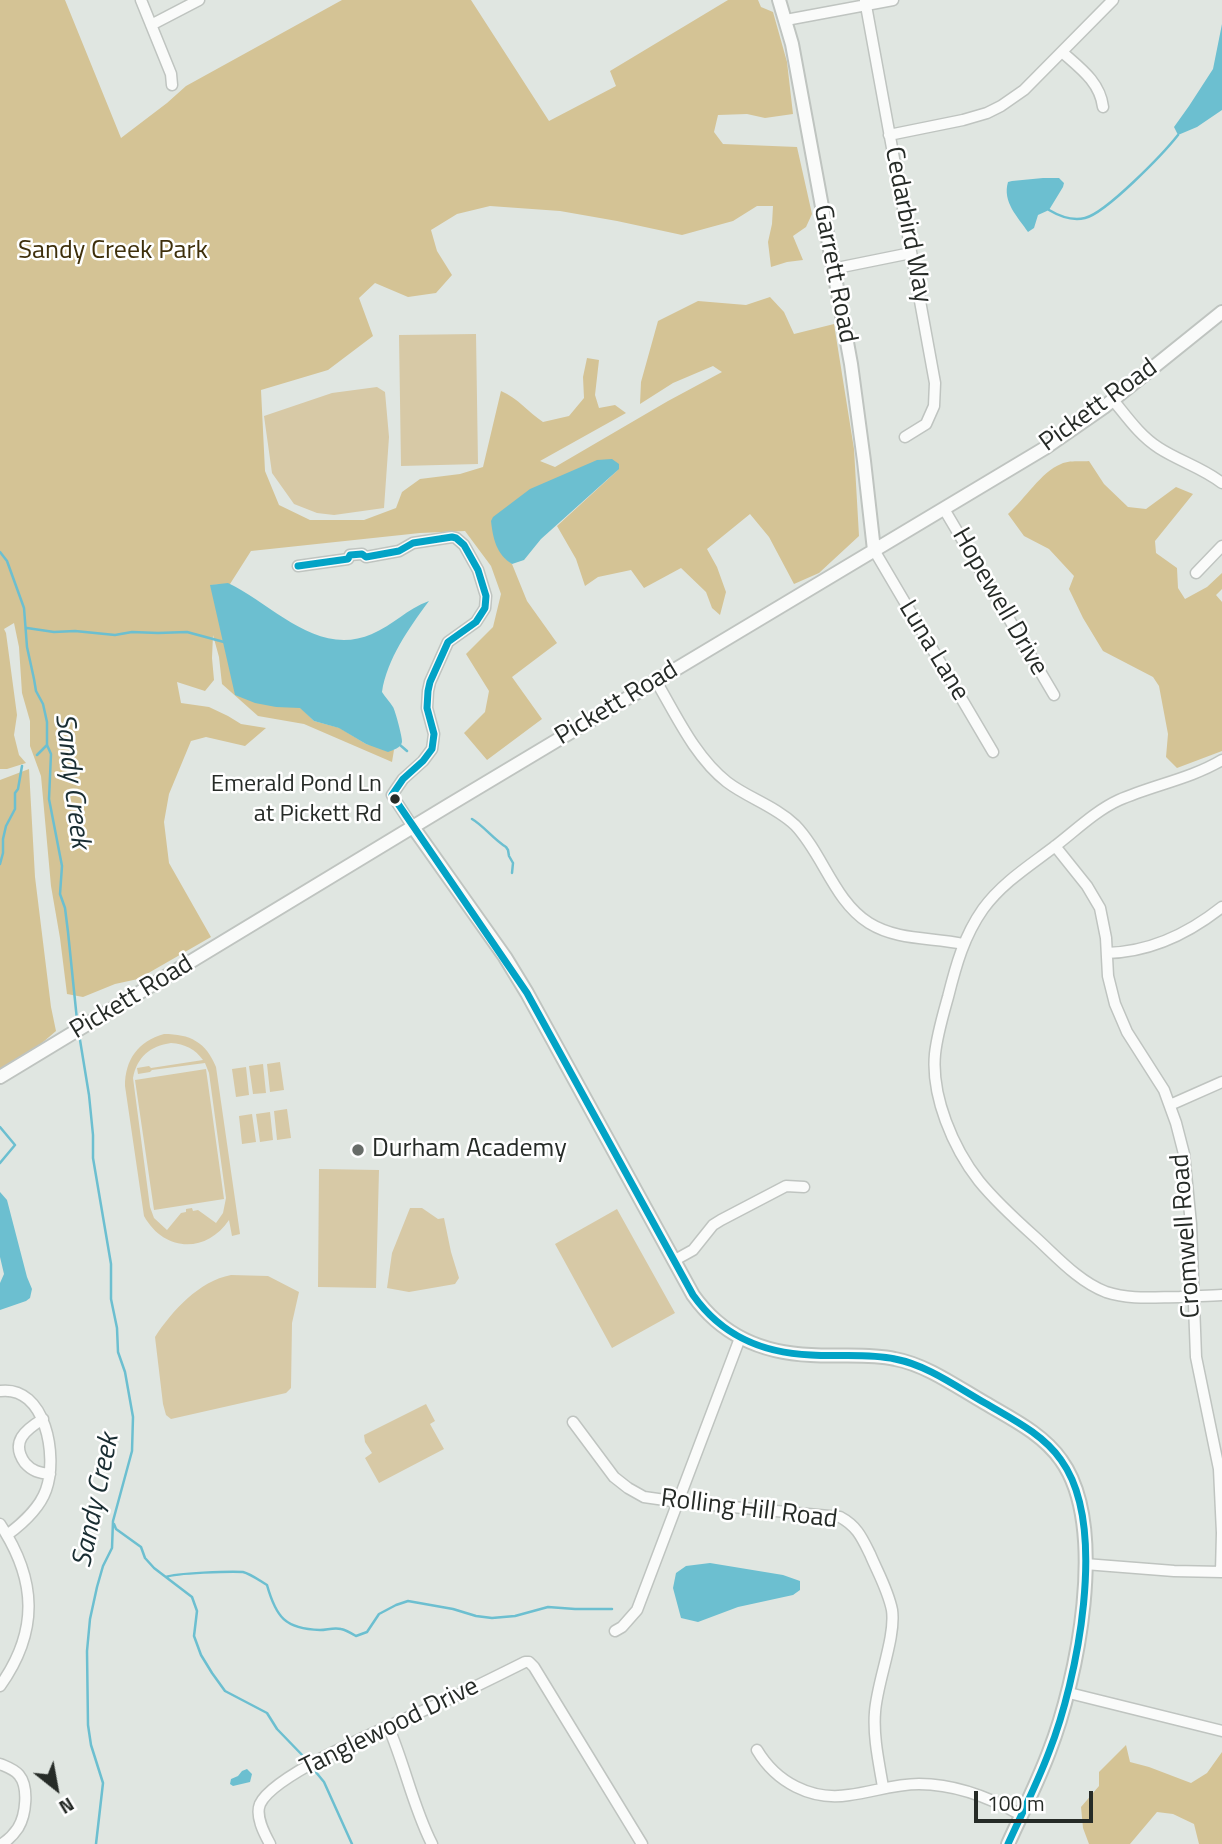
<!DOCTYPE html>
<style>
body{margin:0}
#map{position:relative;width:1222px;height:1844px;overflow:hidden;background:#e0e6e1;font-family:"Titillium Web",sans-serif}
canvas{display:block}
.north{position:absolute;left:21px;top:1753px;width:70px;height:70px;-webkit-text-stroke:5px #fff;paint-order:stroke;rotate:149deg;font-size:19px;font-weight:700;line-height:28px;text-align:center;color:#262b27}
.north::after{content:'';display:block;margin:auto;width:24px;height:32px;background:#262b27;clip-path:polygon(50% 0,100% 100%,50% 72%,0 100%)}
.scale{position:absolute;left:974px;top:1791px;width:119px;height:32px;box-sizing:border-box;border:4px solid #262b27;border-top:0;padding-left:9px;font-size:21px;line-height:24px;white-space:nowrap;color:#262b27;-webkit-text-stroke:5px #fff;paint-order:stroke}
</style>
<div id="map">
<canvas width="1222" height="1844"></canvas>
<div class="north">N</div>
<div class="scale">100 m</div>
</div>
<script>
const g = document.querySelector('canvas').getContext('2d');
g.lineJoin = 'round';
function fillPath(path, color) { g.fillStyle = color; g.fill(path, 'evenodd'); }
function stroke(path, color, width, dash) { g.strokeStyle = color; g.lineWidth = width; g.lineCap = dash ? 'butt' : 'round'; g.setLineDash(dash || []); g.stroke(path); }
function label(font, color, halo, rows, align = 'center') {
  g.font = font + ' "Titillium Web",sans-serif'; g.lineWidth = 5; g.setLineDash([]); g.textBaseline = 'middle'; g.strokeStyle = halo; g.fillStyle = color; for (const [text, x, y, turn = 0] of rows) {
    g.save(); g.translate(x, y); g.rotate((+turn || 0) * Math.PI / 180); g.textAlign = isNaN(turn) ? turn : align; if (halo) g.strokeText(text, 0, 0); g.fillText(text, 0, 0); g.restore();
  }
}
fillPath(new Path2D(`
 M476 334 478 464 401 466 399 335Z
 M377 387 385 392 389 437 384 508 334 515 317 513 294 504 272 473 264 416 332 393Z
 M164 1034C190 1034 206 1042 216 1067L240 1234 232 1236 229 1220C206 1254 164 1252 144 1216L125 1086C125 1060 138 1041 164 1034ZM171 1043C185 1044 195 1049 203 1060L151 1068 149 1066 137 1068 138 1074 150 1072 152 1070 205 1063 209 1073 226 1198 223 1213 216 1223 198 1210 193 1211 192 1208 186 1209V1212L181 1213 167 1230 154 1218 150 1207 133 1078C137 1057 150 1046 171 1043Z
 M280 1062 284 1090 270 1092 267 1064Z
 M263 1064 266 1093 253 1094 249 1066Z
 M246 1067 249 1095 236 1097 232 1069Z
 M206 1069 224 1199 154 1210 135 1080Z
 M287 1109 291 1138 277 1140 274 1111Z
 M270 1112 273 1140 260 1142 256 1114Z
 M252 1114 256 1142 242 1144 239 1116Z
 M319 1169 379 1170 376 1288 318 1287Z
 M410 1208H422L438 1219 444 1218 451 1252 459 1278 455 1284 409 1292 387 1288 392 1253Z
 M617 1209 675 1313 612 1348 555 1244Z
 M231 1275 268 1276 299 1292 292 1323 291 1388 286 1393 171 1419 166 1415 163 1404 155 1337C172 1311 199 1281 231 1275Z
 M426 1404 435 1421 430 1424 444 1449 379 1483 365 1458 372 1453 365 1442 364 1435Z`), '#d7c9a6');
fillPath(new Path2D(`
 M0 0H65L121 138 167 103 186 86 342 0H471L549 121 616 86 610 71 728 0H758L761 7 773 12 787 62 793 114 765 118 747 114 718 115 714 132 723 144 797 147 812 214 806 227 793 236 803 260 787 262 771 267 768 242 772 224 773 206H757L733 221 682 235 617 221 560 211 490 206 457 214 431 230 437 251 452 275 436 293 408 297 375 283 359 298 373 336 328 370 261 390 265 471 279 505 310 520H364L396 508 402 492 420 479 460 474 483 467 501 391C518 398 528 412 543 422L569 416 584 398 583 377 587 358 599 360 595 395 599 408 615 405 626 413 540 461 555 467 668 401 722 372 713 366 673 383 640 404 641 382 658 321 698 301 746 305 770 297 784 312 794 334 834 324 854 449 859 536 819 573 794 584 769 537 750 514 707 549 717 567 726 592 720 615 712 608 706 592 681 568 644 588 631 570 598 577 585 586 576 559 557 526 618 470 505 558 512 564 527 601 557 643 512 677 542 719 487 760 464 733 485 712 489 691 466 654 493 627 501 594 491 566 465 531 420 533 251 551 230 584 211 585 276 707H300L314 721 340 728 366 744 394 750 392 762 304 724 258 716 222 684 219 657 213 635 212 658 214 680 205 691 177 682 181 703 209 707 228 716 241 724 266 728 245 746 206 737 191 741 169 794 164 822 169 863 211 937 138 979 115 984 83 997 67 994 60 938 51 886 41 776 30 746V721L22 693 19 647 14 623 4 629 6 633 17 715 14 735 19 755 26 763 7 769H0Z
 M1089 461 1104 484 1128 507 1146 509 1176 487 1193 494 1155 541 1156 553 1177 568 1178 588 1185 599 1207 587 1222 573V589L1216 595 1222 602V751L1177 768 1166 757 1168 734 1159 686 1153 677 1103 651 1083 618 1069 589 1074 576 1049 549 1024 536 1008 514C1025 499 1041 472 1061 464 1069 460 1081 462 1089 461Z
 M29 769 35 877 51 1007 56 1031 35 1049 0 1070V780Z
 M1126 1745 1130 1762 1149 1767 1191 1783 1207 1773 1222 1752V1844H1199L1194 1824 1173 1814 1157 1812 1130 1844H1089L1083 1828 1081 1807 1099 1786V1772Z`), '#d4c395');
fillPath(new Path2D(`
 M1222 24V110L1197 127 1178 135 1174 127 1189 106 1213 69Z
 M1043 178H1059L1064 183 1063 187 1049 210 1038 215 1034 228 1028 232C1018 217 1002 202 1008 182L1012 181Z
 M612 459 619 464V469L541 539 524 560 512 564C496 554 493 538 491 521L493 517 530 489 597 460Z
 M228 583C273 604 317 658 372 634 393 625 407 609 429 601 409 628 387 659 382 692 385 697 390 702 393 707 395 710 403 739 402 742 401 748 393 750 388 752L366 744 339 728 314 721 300 708 276 707 255 703 235 695 210 585Z
 M0 1192 7 1200 27 1277 32 1289 30 1298 26 1301 0 1310V1283L4 1274 0 1257Z
 M710 1563 783 1575 800 1581V1590L793 1595 738 1607 698 1622 681 1618 673 1588 676 1573 686 1566Z
 M247 1769 252 1774 250 1782 233 1786 230 1784 231 1779 238 1776 242 1771Z`), '#6cbfd0');
stroke(new Path2D(`
 M1049 210C1059 216 1072 221 1085 218 1106 213 1163 154 1178 135
 M0 552 7 561 24 608 27 647 34 679 36 691 43 704 47 722V745L51 754 49 799 62 866 60 894 65 908 68 932 77 1020
 M27 628 54 632 75 631 115 635 132 632 158 633 187 632 224 642
 M400 745 407 751
 M37 755 47 745
 M472 819C484 826 493 839 506 847L508 850 509 856 513 863 512 873
 M0 864 3 853V839L6 826 15 809V793L18 789 22 766
 M80 1040 89 1095 93 1135V1158L111 1264V1299L117 1328 118 1352 125 1372 133 1417 132 1451 113 1521 112 1548 103 1566 97 1587 90 1619 87 1651 88 1725 91 1745 103 1783 96 1844
 M0 1127 15 1145 0 1163
 M114 1524 116 1529 141 1547 145 1558 154 1568 192 1597 197 1611 194 1636 201 1655 212 1673 225 1691 267 1713 277 1729 306 1759
 M166 1577C175 1573 232 1571 243 1572 251 1574 260 1581 267 1585 276 1617 285 1629 320 1630 327 1630 334 1627 341 1629 346 1630 351 1633 356 1636L367 1632 379 1614 396 1605 408 1601 453 1609 476 1616 492 1618 515 1616 548 1607 575 1609H612
 M315 1771 324 1782 352 1844`), '#6cbfd0', 2.5);
const street = new Path2D(`
 M141 0 171 74 172 85
 M865 0 935 383 934 406 926 424 905 437
 M786 20 893 0
 M151 25 199 0
 M1062 52C1080 68 1100 82 1103 107
 M889 135 963 120 987 113 1001 106 1024 90 1113 0
 M832 269 911 253
 M1113 400C1127 417 1140 436 1159 448 1179 461 1203 468 1222 483
 M944 509 1054 695
 M874 550 993 752
 M298 566 348 559 350 555 362 554 366 557 399 551 413 543 452 537 456 538 464 545 478 570 486 596 485 608 476 622 448 642 430 682 428 691 427 708 434 734 432 749 423 761 403 779 392 795 413 827
 M1196 573 1222 546
 M656 681C676 715 695 757 727 782 748 798 775 806 795 825 823 854 834 901 869 923 898 941 932 937 963 944
 M1222 760C1190 779 1153 785 1119 800 1095 811 1075 831 1054 847 1029 866 1002 883 983 909 964 936 956 965 948 997 943 1015 937 1035 935 1054 931 1096 953 1148 979 1181 996 1202 1016 1220 1035 1237 1056 1256 1079 1282 1106 1292 1130 1300 1155 1297 1180 1297 1194 1296 1208 1296 1222 1295
 M1055 846 1087 886 1100 908 1106 938 1108 976 1115 1004 1127 1032 1164 1090 1176 1123 1184 1154 1191 1224 1196 1357 1219 1469 1222 1533 1221 1572
 M1107 953C1151 952 1188 934 1222 907
 M1170 1105 1222 1082
 M675 1260 693 1250 713 1225 721 1220 786 1186 804 1187
 M0 1391C46 1385 58 1457 46 1490 40 1507 22 1524 7 1535
 M43 1419C25 1430 10 1442 25 1463 32 1471 39 1473 50 1474
 M573 1422 614 1477 628 1488 644 1497 679 1502 840 1517C857 1526 862 1538 870 1554 878 1573 888 1590 892 1610 896 1637 877 1682 875 1712 873 1737 879 1763 883 1787
 M0 1524C37 1580 39 1631 0 1686
 M1085 1564 1174 1571 1222 1572
 M615 1631 622 1627 637 1610 740 1338
 M1069 1693 1222 1731
 M388 1726C405 1765 413 1807 432 1844
 M757 1750C776 1782 811 1801 849 1795 873 1792 894 1784 919 1784 956 1784 989 1797 1021 1815
 M0 1764C7 1767 14 1769 19 1775 29 1787 26 1815 18 1828 14 1834 8 1840 2 1844
 M270 1844C264 1833 255 1816 260 1804 275 1771 411 1717 447 1700 473 1688 499 1675 525 1662H529L534 1667 642 1844`);
const secondary = new Path2D(`
 M779 0 792 44 851 364 864 461 874 550
 M413 827 505 957 527 993 693 1295C722 1336 762 1353 811 1355 839 1357 867 1353 895 1359 927 1365 957 1387 985 1403 1012 1419 1043 1434 1061 1460 1109 1526 1077 1681 1049 1752 1037 1784 1022 1813 1008 1844
 M0 1077 449 805 1045 448 1104 407 1222 312`);
stroke(street, '#bfc4c0', 13);
stroke(secondary, '#bfc4c0', 16);
stroke(street, '#fafbfa', 10);
stroke(secondary, '#fafbfa', 12);
stroke(new Path2D(`
 M298 566 348 559 350 555 362 554 366 557 399 551 413 543 452 537 456 538 464 545 478 570 486 596 485 608 476 622 448 642 430 682 428 691 427 708 434 734 432 749 423 761 403 779 392 795 527 993 693 1295C722 1336 762 1353 811 1355 839 1357 867 1353 895 1359 927 1365 957 1387 985 1403 1012 1419 1043 1434 1061 1460 1109 1526 1077 1681 1049 1752 1037 1784 1022 1813 1008 1844`), '#02a3c6', 7);
for (const [x, y, r, color] of [
 [395,799,6,"#262b27"],
 [358,1150,7,"#676c68"]
]) { const dot = new Path2D(); dot.arc(x, y, r, 0, 2 * Math.PI); g.fillStyle = color; g.fill(dot); stroke(dot, '#fff', 2.5); }
label('24px', '#262b27', '#fff', [
 ["Emerald Pond Ln",382,785],
 ["at Pickett Rd",382,815]
], 'right');
label('26px', '#262b27', '#fff', [
 ["Cedarbird Way",907,225,79],
 ["Garrett Road",834,274,79],
 ["Pickett Road",1099,406,-36],
 ["Hopewell Drive",999,602,60],
 ["Luna Lane",933,651,59],
 ["Pickett Road",617,704,-31],
 ["Pickett Road",132,998,-31],
 ["Cromwell Road",1187,1236,-94],
 ["Rolling Hill Road",749,1510,7],
 ["Tanglewood Drive",390,1728,-26]
]);
label('26px', '#3e2f0b', '#fff', [
 ["Sandy Creek Park",113,252]
]);
label('26px', '#262b27', '#fff', [
 ["Durham Academy",372,1150]
], 'left');
label('italic 28px', '#192d32', '#fff', [
 ["Sandy Creek",71,781,83],
 ["Sandy Creek",97,1501,-78]
]);
</script>
